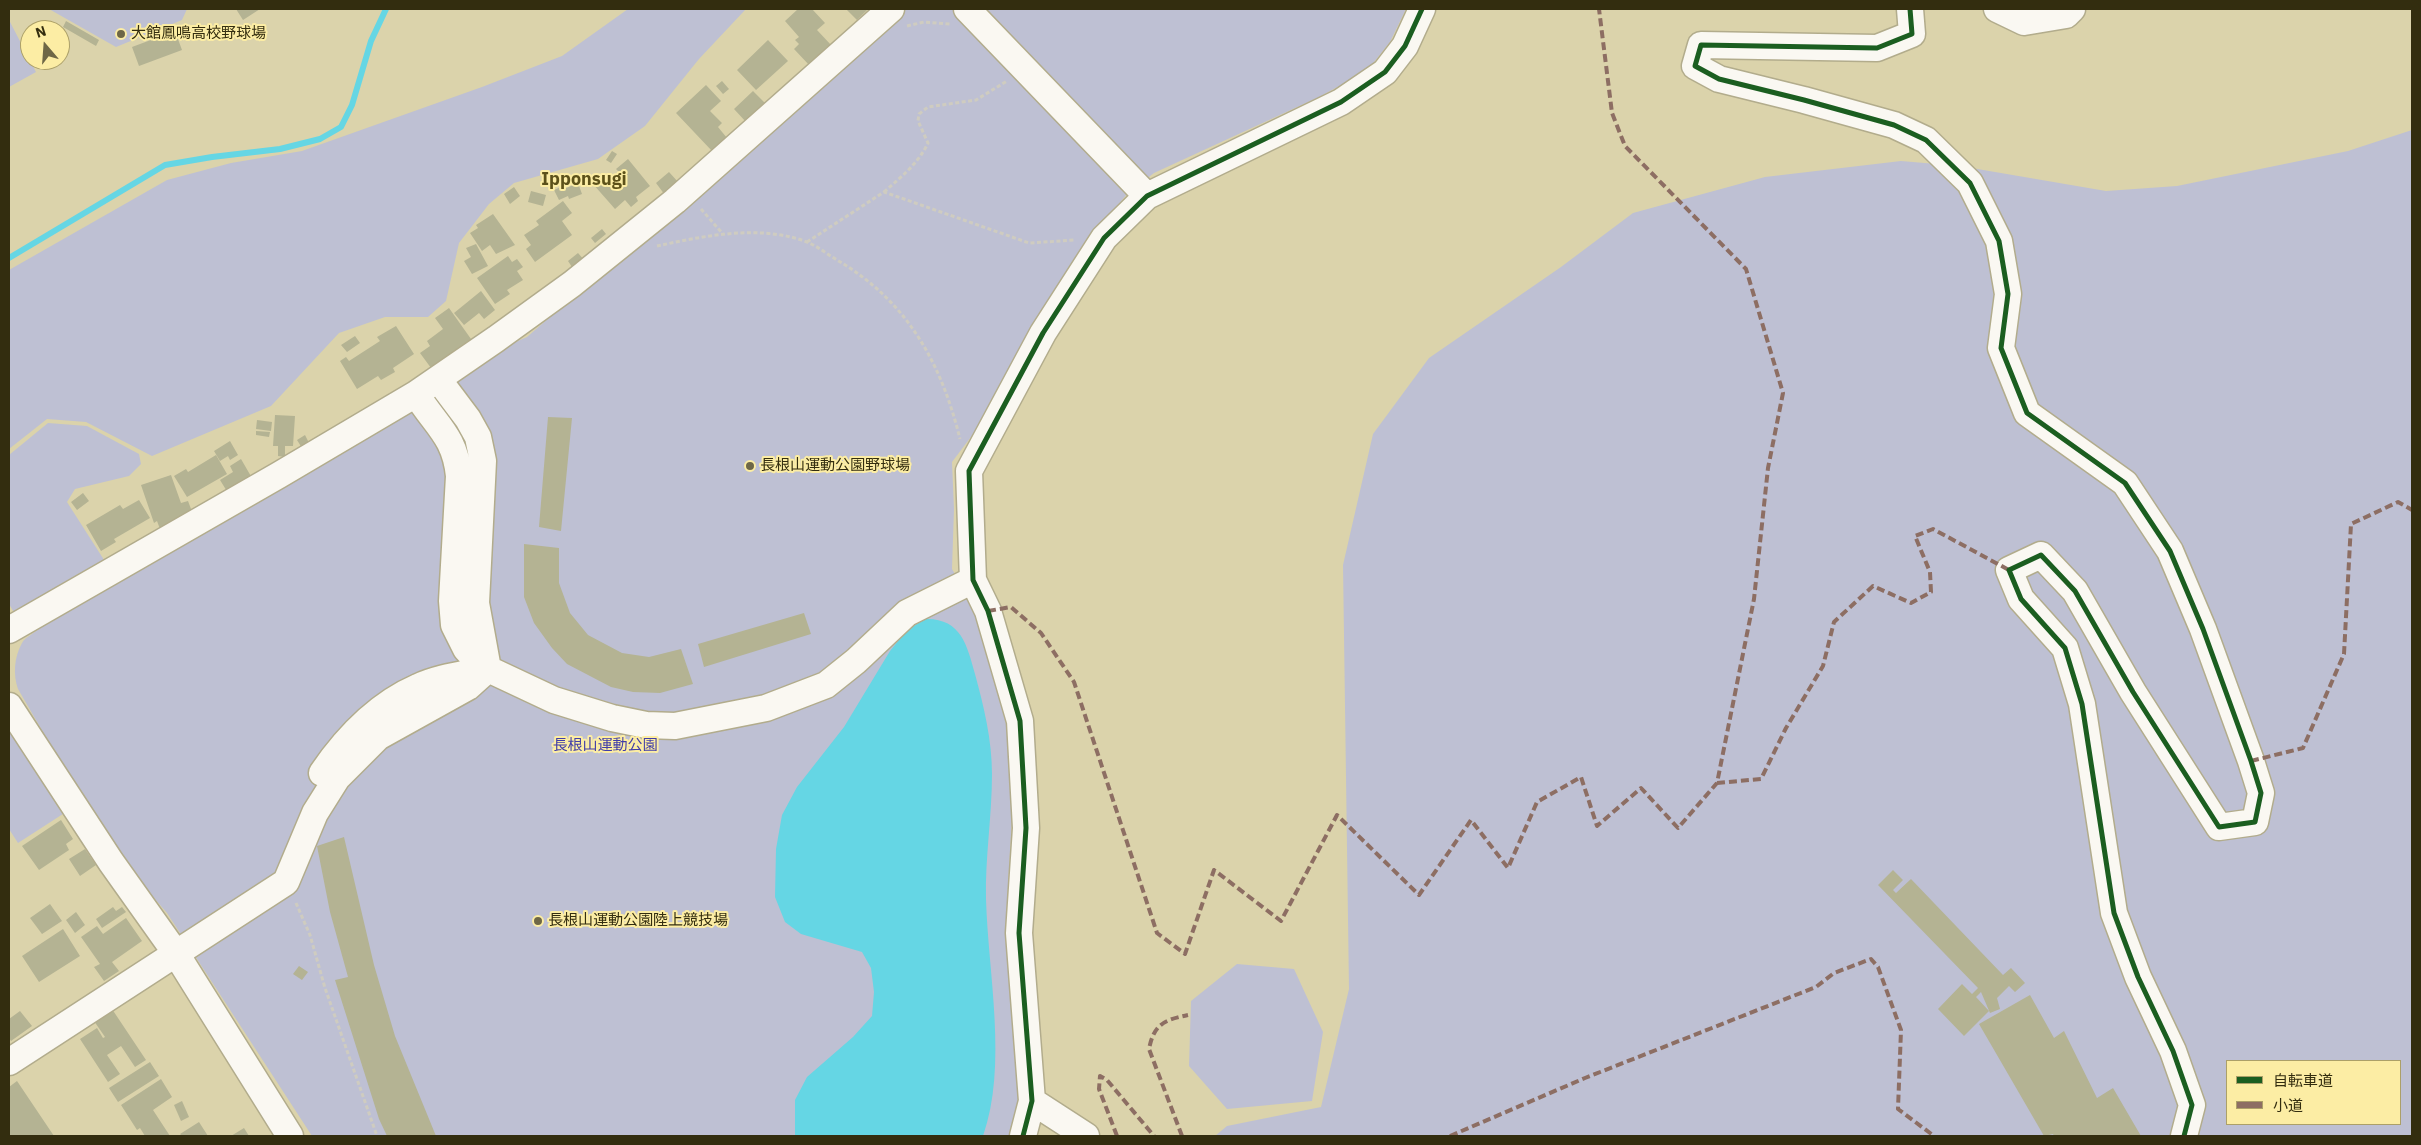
<!DOCTYPE html>
<meta charset="utf-8">
<style>
body{margin:0}
#map{position:relative;width:2421px;height:1145px;overflow:hidden;background:#dbd3ab;font-family:"IBM Plex Sans","Noto Sans JP",sans-serif}
canvas{display:block}
.frame{position:absolute;inset:0;border:10px solid #332d0f;pointer-events:none}
.legend{position:absolute;left:2226px;top:1060px;width:175px;height:65px;box-sizing:border-box;background:#fceda4;border:1px solid #aca068;margin:0;padding:6px 9px;list-style:none;font-size:15px;color:#332d0f}
.legend li{display:flex;align-items:center;gap:10px;height:25px}
.legend b{width:25px;border:1px solid #aca068}
.north{position:absolute;left:20px;top:20px;width:50px;height:50px;box-sizing:border-box;background:#fceda4;border:1px solid #aca068;border-radius:50%;rotate:342deg;font-size:14px;font-weight:700;line-height:20px;text-align:center;color:#332d0f}
.north::after{content:'';display:block;margin:auto;width:18px;height:22px;background:#6e6746;clip-path:polygon(50% 0,100% 100%,50% 72%,0 100%)}
</style>
<div id="map">
<canvas width="2421" height="1145"></canvas>
<div class="frame"></div>
<ul class="legend">
<li><b style="height:6px;background:#1b5e20"></b>自転車道</li>
<li><b style="height:6px;background:#8d6e63"></b>小道</li>
</ul>
<div class="north">N</div>
</div>
<script>
const g = document.querySelector('canvas').getContext('2d');
g.lineJoin = 'round';
function fillPath(path, color) { g.fillStyle = color; g.fill(path, 'evenodd'); }
function stroke(path, color, width, dash) { g.strokeStyle = color; g.lineWidth = width; g.lineCap = dash ? 'butt' : 'round'; g.setLineDash(dash || []); g.stroke(path); }
function label(font, color, halo, rows, align = 'center') {
  g.font = font + ' "IBM Plex Sans","Noto Sans JP",sans-serif'; g.lineWidth = 4; g.setLineDash([]); g.textBaseline = 'middle'; g.strokeStyle = halo; g.fillStyle = color; for (const [text, x, y, turn = 0] of rows) {
    g.save(); g.translate(x, y); g.rotate((+turn || 0) * Math.PI / 180); g.textAlign = isNaN(turn) ? turn : align; if (halo) g.strokeText(text, 0, 0); g.fillText(text, 0, 0); g.restore();
  }
}
fillPath(new Path2D(`
 M49 9H187L182 20 116 47Z
 M628 9H746L699 59 645 126 598 159 514 183 489 204 459 243 446 301 428 317H385L339 333 271 406 152 456 86 422 47 419 9 449V270L167 180 231 163 302 151 482 87 562 56Z
 M907 9H1406L1390 42 1367 71 1319 97 1154 173 1127 194 1082 249 986 417 952 462 954 509 952 569 975 609 1000 696 1013 757V801L1005 936 1018 1056 1019 1090 1013 1136H312L167 913 147 890 125 874 18 689C13 675 14 657 22 643 25 637 35 633 40 628L378 428 502 348 527 337 881 29Z
 M9 20 36 72 9 87Z
 M2412 130V1136H1215L1227 1126 1321 1107 1349 989 1343 565 1373 434 1429 358 1561 267 1633 213 1765 177 1901 161 1960 166 2106 191 2177 186 2348 151ZM2227 1061H2400V1124H2227Z
 M48 423 87 426 139 454 141 464 129 476 75 489 67 502 106 563 15 614 9 604V455Z
 M9 727 66 812 18 843 9 829Z
 M1237 964 1294 969 1323 1032 1312 1101 1227 1109 1189 1066 1191 1001Z`), '#bec0d3');
fillPath(new Path2D(`
 M925 619C961 618 967 645 975 674 984 707 992 740 992 774 992 816 985 858 986 899 988 973 1008 1066 983 1136H795V1100L807 1077 853 1037 872 1016 874 992 871 968 862 952 801 934 785 922 775 897 776 849 782 815 797 787 844 727 890 651 907 630Z`), '#65d6e4');
stroke(new Path2D(`
 M9 258 165 165 212 157 280 149 320 139 341 127 352 105 371 41 386 9`), '#65d6e4', 6);
fillPath(new Path2D(`
 M236 9H260L243 20Z
 M798 9H812L825 23 817 30 832 46 810 66 794 49 799 44 795 40 799 37 785 21Z
 M846 9H868L857 20Z
 M66 21 99 40 96 46 63 27Z
 M175 31 182 50 139 66 132 47Z
 M768 40 788 61 756 90 737 70Z
 M722 81 729 89 723 94 716 86Z
 M706 85 721 101 710 111 722 123 718 127 727 138 712 151 676 113Z
 M753 91 765 103 746 122 734 109Z
 M612 151 617 154 611 163 606 160Z
 M628 159 650 186 636 197 638 201 631 207 625 200 615 209 593 184 601 177 607 183 620 173 616 169Z
 M669 172 679 183 665 195 656 183Z
 M578 183 582 194 569 199 568 196 559 200 554 190 563 186 564 189Z
 M514 187 520 196 510 204 504 194Z
 M531 191 546 195 543 206 528 202Z
 M563 201 572 213 562 221 572 235 535 262 526 249 531 245 524 235 539 225 536 221Z
 M493 214 515 245 496 254 490 245 482 251 470 233 478 228 476 225Z
 M602 229 606 234 595 243 591 238Z
 M476 244 488 266 472 274 464 261 471 257 466 248Z
 M578 253 585 261 574 270 568 261Z
 M508 256 512 262 517 259 523 267 517 271 523 280 507 290 510 294 495 304 477 278Z
 M481 291 495 310 484 319 479 313 464 325 454 313Z
 M449 308 471 339 431 368 420 353 430 346 427 341 443 329 435 318Z
 M396 326 414 354 393 368 395 372 381 380 378 376 357 389 340 361 346 357 349 361 380 341 377 337Z
 M355 336 360 343 347 352 341 345Z
 M275 415 295 416 293 446H285V457L278 456V446H273Z
 M548 417 572 418 561 531 539 527Z
 M257 420 272 422 271 431 256 429Z
 M256 431 270 432 269 437 256 435Z
 M305 435 309 443 302 448 297 440Z
 M230 441 238 455 230 460 228 456 220 461 214 451Z
 M216 455 227 474 187 497 174 476 186 469 188 472Z
 M241 459 252 478 228 493 220 480 233 472 230 466Z
 M171 475 181 503 188 501 194 517 160 529 157 521 154 523 141 485Z
 M83 493 89 501 77 510 71 502Z
 M139 500 150 518 114 539 116 542 101 551 86 525 120 505 123 509Z
 M524 544 559 548V583L570 613 588 635 622 653 649 657 681 649 693 684 660 693 633 692 611 687 567 664 552 648 534 623 524 597Z
 M804 613 811 634 704 667 698 644Z
 M61 820 73 839 66 844 69 850 39 870 22 846Z
 M344 837 374 965 395 1036 436 1136H387L379 1119 335 980 348 977 330 912 317 846Z
 M85 849 96 865 80 876 69 859Z
 M1893 870 1903 880 1893 890 1896 893 1911 879 2003 975 2011 968 2025 983 2015 992 2009 986 1997 998 2000 1009 1990 1013 1981 992 1976 997 1989 1011 1964 1036 1938 1009 1962 984 1972 994 1978 988 1878 885Z
 M50 904 62 921 42 934 30 918Z
 M113 907 116 911 122 907 126 912 102 928 96 919Z
 M76 912 85 925 75 933 66 920Z
 M126 918 142 941 112 962 119 971 104 981 94 967 100 964 81 937 97 926 103 934Z
 M63 929 80 956 39 982 22 956Z
 M299 966 308 972 302 980 293 974Z
 M2030 995 2054 1038 2064 1031 2097 1098 2113 1088 2141 1136H2054L2053 1134 2044 1136 1979 1024Z
 M112 1009 146 1060 135 1067 121 1046 107 1055 120 1074 108 1082 80 1039 97 1028 103 1038 105 1037 94 1021Z
 M20 1011 32 1026 11 1041 9 1038V1019Z
 M150 1062 159 1076 118 1102 109 1088Z
 M161 1079 172 1097 153 1110 170 1136H145L140 1128 137 1130 121 1105Z
 M17 1081 54 1136H9V1087Z
 M182 1101 189 1117 181 1121 174 1105Z
 M199 1122 208 1136H182L180 1134Z
 M244 1128 249 1136H231Z`), '#b4b393');
const minor = new Path2D(`
 M967 9 1147 196
 M1910 9 1912 34 1877 48 1701 45 1695 66 1719 79 1804 100 1894 125 1926 140 1970 183 1999 241 2008 294 2001 348 2027 413 2125 483 2170 551 2203 629 2251 761 2261 793 2255 822 2219 827 2133 692 2075 591 2041 555 2009 570 2021 599 2065 648 2082 704 2114 913 2138 977 2173 1051 2192 1105 2184 1136
 M1997 9 2024 22 2066 15 2072 9
 M438 379 468 419 478 437 483 461 476 603 488 669
 M9 630 279 475 416 394 496 339 572 284 675 201 891 9
 M488 669 554 700 612 718 646 725 675 726 766 708 826 685 856 661 907 613 973 580
 M9 706 111 862 175 952 290 1136
 M322 773C346 738 379 704 418 687 439 677 466 674 488 669L477 661 466 649 454 625 452 601 459 476C455 436 436 426 416 394
 M9 1062 286 882 315 813 337 778 378 737 468 687 488 669
 M1032 1101 1086 1136
 M1023 1136 1032 1101 1019 933 1026 828 1020 721 988 611 973 580 969 471 1043 333 1104 238 1147 196 1341 102 1385 72 1405 46 1422 9`);
stroke(minor, '#b2ac8c', 29);
stroke(new Path2D(`
 M907 26 924 22 950 24
 M884 192C901 177 918 164 928 143L918 121 919 114 928 107 976 100 1007 81
 M701 209 723 234
 M807 242 884 192 1029 243 1075 240
 M657 246C704 236 760 224 807 242 817 246 827 254 837 260 907 301 941 362 960 439
 M296 903 310 935 325 988 377 1136`), '#cfccc0', 3, [4, 2.5]);
stroke(minor, '#faf8f2', 26);
stroke(new Path2D(`
 M988 611 1011 607 1041 633 1074 682 1157 933 1185 954 1214 870 1281 921 1337 815 1419 895 1471 820 1508 868 1537 802 1581 777 1597 826 1641 788 1678 828 1717 783 1754 599 1768 468 1783 393 1746 269 1625 146 1612 113 1599 9
 M2251 761 2303 748 2344 654 2351 524 2398 502 2412 510
 M1717 783 1761 779 1786 728 1823 666 1834 622 1873 586 1911 603 1931 592 1930 572 1915 536 1933 529 2009 570
 M1117 1136 1099 1089 1100 1076 1107 1080 1154 1136
 M1182 1136 1149 1049C1154 1024 1164 1020 1188 1015
 M1450 1136 1585 1078 1816 987 1834 973 1871 959 1878 967 1901 1030 1898 1109 1934 1136`), '#8d6e63', 4, [8, 4]);
stroke(new Path2D(`
 M1910 9 1912 34 1877 48 1701 45 1695 66 1719 79 1804 100 1894 125 1926 140 1970 183 1999 241 2008 294 2001 348 2027 413 2125 483 2170 551 2203 629 2251 761 2261 793 2255 822 2219 827 2133 692 2075 591 2041 555 2009 570 2021 599 2065 648 2082 704 2114 913 2138 977 2173 1051 2192 1105 2184 1136
 M1023 1136 1032 1101 1019 933 1026 828 1020 721 988 611 973 580 969 471 1043 333 1104 238 1147 196 1341 102 1385 72 1405 46 1422 9`), '#1b5e20', 5);
for (const [x, y, r, color] of [
 [121,34,5,"#6e6746"],
 [750,466,5,"#6e6746"],
 [538,921,5,"#6e6746"]
]) { const dot = new Path2D(); dot.arc(x, y, r, 0, 2 * Math.PI); g.fillStyle = color; g.fill(dot); stroke(dot, '#fceda4', 2); }
label('15px', '#332d0f', '#fceda4', [
 ["大館鳳鳴高校野球場",131,34],
 ["長根山運動公園野球場",760,466],
 ["長根山運動公園陸上競技場",548,921]
], 'left');
label('15px', '#403da9', '#fceda4', [
 ["長根山運動公園",605,746]
]);
label('bold 18px', '#5c511a', '#fceda4', [
 ["Ipponsugi",584,180]
]);
</script>
